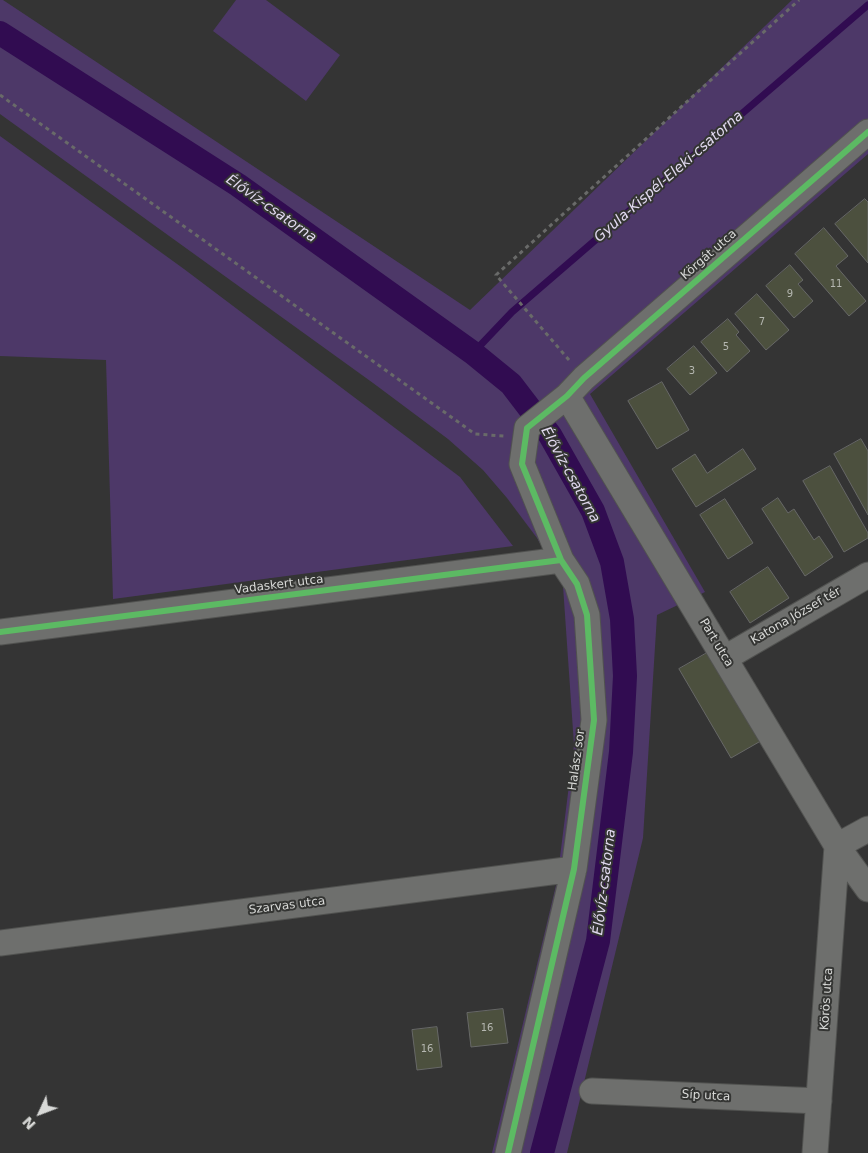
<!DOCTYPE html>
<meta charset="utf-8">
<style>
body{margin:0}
#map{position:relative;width:868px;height:1153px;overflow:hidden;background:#343434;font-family:"DejaVu Sans",sans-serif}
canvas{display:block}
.north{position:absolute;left:15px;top:1088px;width:50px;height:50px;-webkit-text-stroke:4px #343533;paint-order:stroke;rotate:227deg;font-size:14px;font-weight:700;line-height:20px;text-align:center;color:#d8d9d7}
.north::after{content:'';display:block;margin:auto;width:18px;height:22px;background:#d8d9d7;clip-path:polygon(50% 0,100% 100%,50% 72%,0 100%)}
</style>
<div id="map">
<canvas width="868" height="1153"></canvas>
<div class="north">N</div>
</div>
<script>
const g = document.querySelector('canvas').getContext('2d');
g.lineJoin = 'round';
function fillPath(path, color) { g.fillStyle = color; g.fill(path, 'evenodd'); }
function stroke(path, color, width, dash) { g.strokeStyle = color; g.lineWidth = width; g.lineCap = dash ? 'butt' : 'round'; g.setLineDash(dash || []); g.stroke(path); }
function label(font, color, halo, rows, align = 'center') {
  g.font = font + ' "DejaVu Sans",sans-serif'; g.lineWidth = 4; g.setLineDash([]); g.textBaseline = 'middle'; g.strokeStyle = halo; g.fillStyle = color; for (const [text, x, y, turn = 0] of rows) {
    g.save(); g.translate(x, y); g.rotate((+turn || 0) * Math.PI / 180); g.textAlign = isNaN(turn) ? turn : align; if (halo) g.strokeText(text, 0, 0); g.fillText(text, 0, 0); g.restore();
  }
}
fillPath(new Path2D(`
 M0 0H3L470 310 792 0H868V154L590 394 705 592 657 615 643 838 567 1153H492L557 881 574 745 563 586 537 538 507 498 483 470 448 439 373 383 0 114Z
 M236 0H266L340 55 306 101 213 31Z
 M0 136 184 269 460 477 513 546 113 599 106 360 0 356Z`), '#4d3868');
stroke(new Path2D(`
 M473 353 512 312 868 5`), '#310c51', 7);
stroke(new Path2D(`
 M0 33 238 185 473 353 511 384 550 435 593 511 612 562 622 619 625 676 621 752 598 941 542 1153`), '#310c51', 24);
const building = new Path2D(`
 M865 199 868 202V263L835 224Z
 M824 228 848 256 836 266 866 301 849 316 795 254Z
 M790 265 803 280 798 284 813 301 794 318 766 286Z
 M757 294 789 330 766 350 735 314Z
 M728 319 739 332 736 335 750 351 727 372 701 342Z
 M694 346 717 373 690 395 667 369Z
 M662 382 689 430 657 449 628 401Z
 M861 439 868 451V515L834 454Z
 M743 449 756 469 696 507 672 469 695 454 707 473Z
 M830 466 868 533V538L844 552 803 481Z
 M778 498 788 513 794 509 814 540 819 536 833 557 805 576 762 509Z
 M725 499 753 543 728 559 700 515Z
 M768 567 789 598 750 623 730 592Z
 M714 649 766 738 731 758 679 669Z
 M503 1009 508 1043 471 1047 467 1013Z
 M437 1027 442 1067 417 1070 412 1030Z`);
fillPath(building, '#4c503e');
stroke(building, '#676867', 1);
const minor = new Path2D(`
 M567 396 837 846 868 889
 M0 632 561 560
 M725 658 868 575
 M0 943 574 869
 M592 1091 819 1101
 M508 1153 574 869 594 720 587 615 577 584 561 560 522 464 527 428 567 396 584 378 868 132
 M815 1153 837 846 868 829`);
stroke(minor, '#515250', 27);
stroke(new Path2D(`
 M0 95 475 434 504 436
 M569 360 496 275 799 0`), '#696a69', 3, [4, 4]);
stroke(minor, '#6e6f6d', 25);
stroke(new Path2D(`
 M0 632 561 560
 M508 1153 574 869 594 720 587 615 577 584 561 560 522 464 527 428 567 396 584 378 868 132`), '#5cba63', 6);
label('10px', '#b5b7b1', null, [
 ["11",836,284],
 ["9",790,294],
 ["7",762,322],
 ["5",726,347],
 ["3",692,371],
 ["16",487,1028],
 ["16",427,1049]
]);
label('12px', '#d8d9d7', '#343533', [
 ["Körgát utca",709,255,-41],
 ["Vadaskert utca",279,585,-7],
 ["Katona József tér",796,616,-30],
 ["Part utca",716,643,59],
 ["Halász sor",577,760,-82],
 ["Szarvas utca",287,906,-7],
 ["Körös utca",827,999,-86],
 ["Síp utca",706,1096,3]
]);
label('italic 14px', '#e2daf0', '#343533', [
 ["Gyula-Kispél-Eleki-csatorna",669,177,-41],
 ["Élővíz-csatorna",271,209,35],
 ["Élővíz-csatorna",570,475,61],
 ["Élővíz-csatorna",605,882,-83]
]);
</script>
